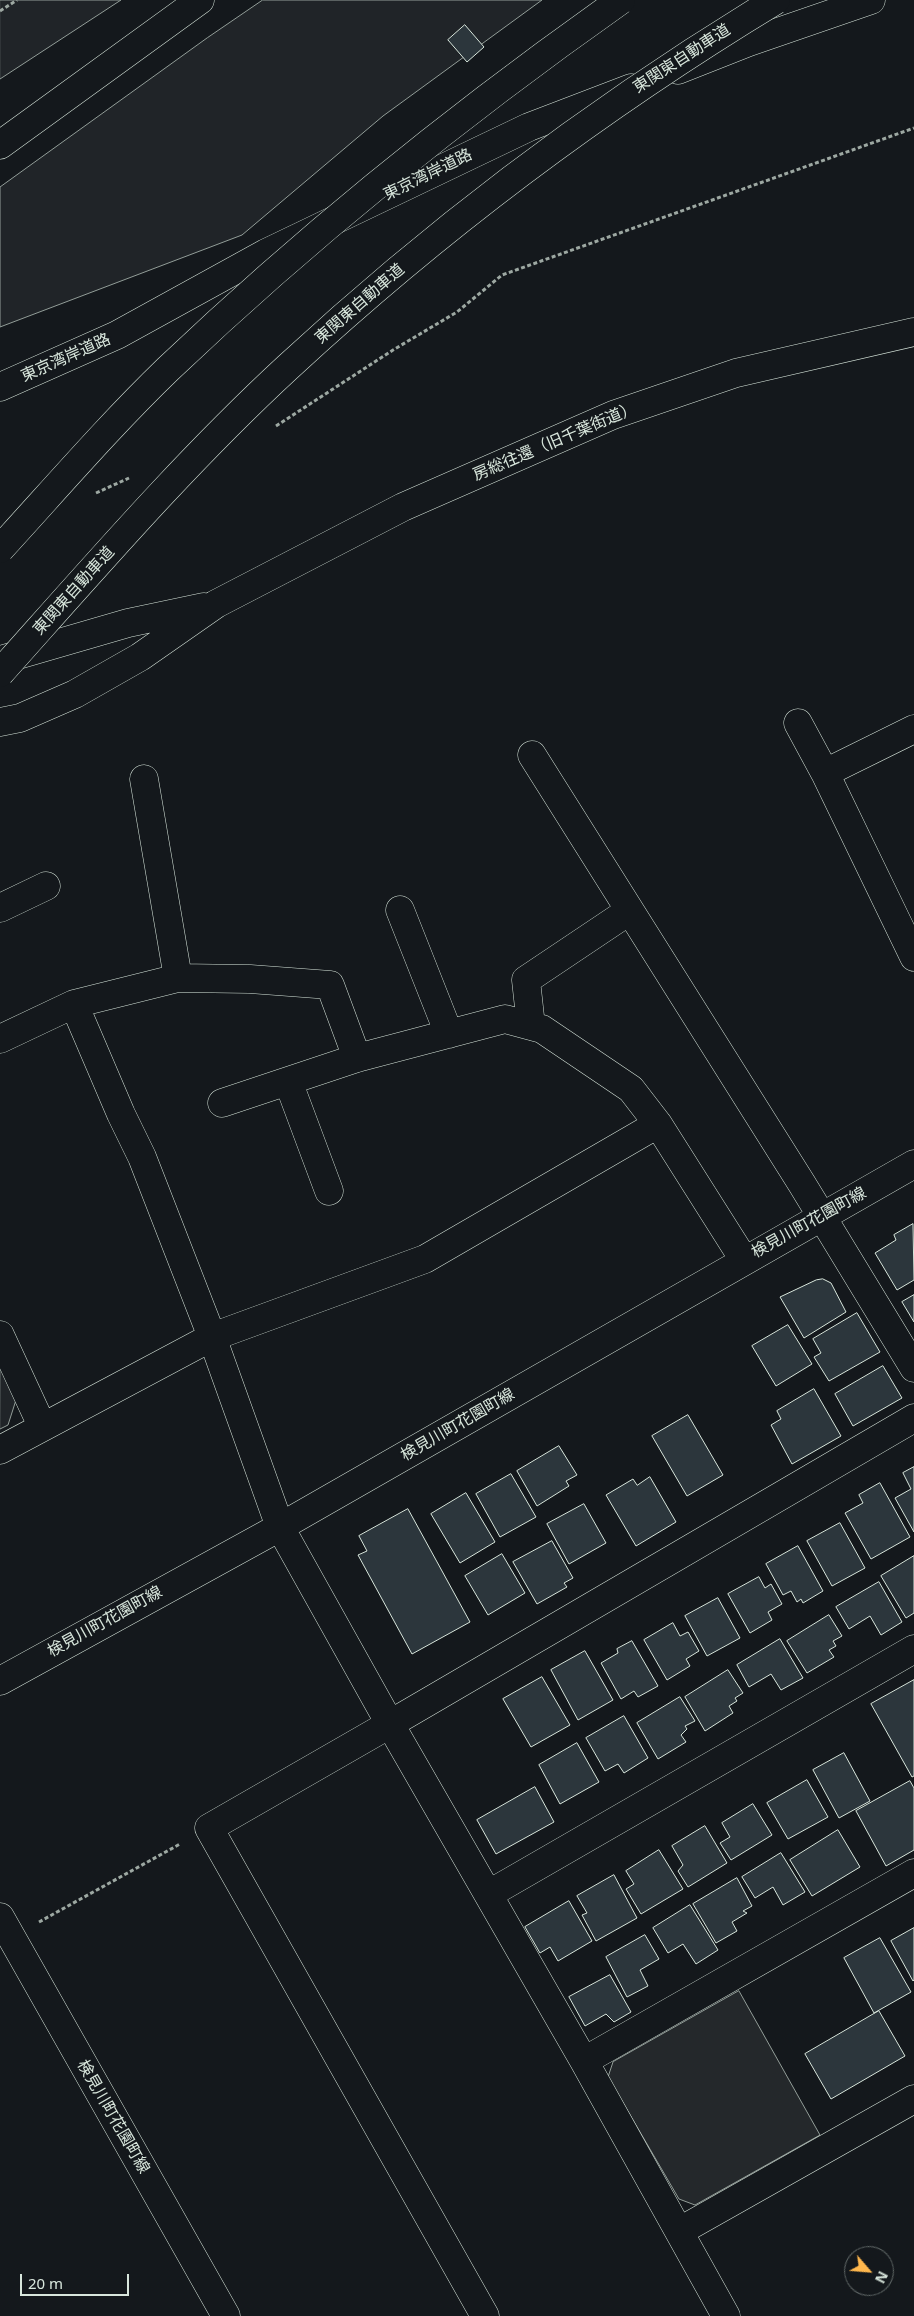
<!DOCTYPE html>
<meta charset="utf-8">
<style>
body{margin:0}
#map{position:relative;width:914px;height:2316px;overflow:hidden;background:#14181c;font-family:"Noto Sans",sans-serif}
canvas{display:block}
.north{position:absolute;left:844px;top:2246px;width:50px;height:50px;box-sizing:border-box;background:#14181c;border:1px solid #626a69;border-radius:50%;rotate:117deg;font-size:14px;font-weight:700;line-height:20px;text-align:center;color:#d8e6dc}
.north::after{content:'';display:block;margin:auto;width:18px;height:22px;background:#ffb74d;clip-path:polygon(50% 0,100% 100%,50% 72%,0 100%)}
.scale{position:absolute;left:20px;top:2274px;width:109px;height:22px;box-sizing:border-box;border:2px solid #d8e6dc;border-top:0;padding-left:6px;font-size:15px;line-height:18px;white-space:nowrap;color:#d8e6dc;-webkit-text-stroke:4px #14181c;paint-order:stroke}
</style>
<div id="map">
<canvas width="914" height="2316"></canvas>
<div class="north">N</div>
<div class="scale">20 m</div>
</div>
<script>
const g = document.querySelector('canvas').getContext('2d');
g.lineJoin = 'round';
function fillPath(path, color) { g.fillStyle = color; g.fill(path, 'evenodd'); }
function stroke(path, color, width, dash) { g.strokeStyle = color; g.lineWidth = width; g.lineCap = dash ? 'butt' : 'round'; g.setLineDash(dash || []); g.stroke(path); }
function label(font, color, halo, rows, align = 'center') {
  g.font = font + ' "Noto Sans","Noto Sans JP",sans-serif'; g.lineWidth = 4; g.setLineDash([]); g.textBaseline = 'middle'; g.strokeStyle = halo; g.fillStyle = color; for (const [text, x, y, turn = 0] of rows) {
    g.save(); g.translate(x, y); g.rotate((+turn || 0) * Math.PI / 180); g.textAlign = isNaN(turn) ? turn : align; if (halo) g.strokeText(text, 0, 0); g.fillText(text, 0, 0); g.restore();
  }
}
const green = new Path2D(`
 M0 0H121L0 79Z
 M263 0H542L383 116 242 235 0 327V187L207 38Z
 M0 1364 16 1400 8 1425 0 1429Z`);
fillPath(green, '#202428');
stroke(green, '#939e99', 1);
const parking = new Path2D(`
 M739 1991 820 2135 695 2205 679 2199 608 2077 613 2062Z`);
fillPath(parking, '#24282b');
stroke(parking, '#939e99', 1);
const building = new Path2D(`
 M465 25 484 47 467 62 448 40Z
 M913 1224 914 1280 897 1290 875 1253 896 1240 894 1235Z
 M823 1279 831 1283 846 1312 804 1338 780 1297 816 1280Z
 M914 1295V1322L902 1302Z
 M857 1313 880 1352 829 1381 814 1357 821 1353 813 1339Z
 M788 1325 812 1364 776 1386 752 1346Z
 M883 1366 902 1398 853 1426 835 1394Z
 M814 1389 841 1436 792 1464 771 1425 781 1419 777 1411Z
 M688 1415 723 1475 687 1496 652 1436Z
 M559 1446 577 1475 566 1481 569 1486 537 1506 517 1471Z
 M914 1467V1532L895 1498 911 1489 903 1473Z
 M511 1474 536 1517 500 1537 476 1494Z
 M650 1477 676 1522 636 1546 606 1495 633 1479 637 1485Z
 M880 1483 910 1537 871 1559 845 1513 863 1503 859 1495Z
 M466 1493 495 1542 460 1563 431 1514Z
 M584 1504 606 1543 569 1564 547 1524Z
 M408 1509 470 1622 412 1654 358 1555 367 1551 359 1536Z
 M840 1523 865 1568 832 1586 807 1541Z
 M552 1541 573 1578 564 1583 567 1587 537 1604 513 1562Z
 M798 1546 823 1591 803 1603 801 1599 797 1602 791 1591 783 1595 766 1564Z
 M502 1554 525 1593 488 1615 465 1576Z
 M914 1556V1613L906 1618 881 1576Z
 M759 1577 765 1588 771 1584 782 1604 768 1612 772 1620 750 1633 728 1594Z
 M879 1582 902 1622 881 1635 870 1616 849 1629 836 1607Z
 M718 1598 740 1638 707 1656 685 1616Z
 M829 1615 842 1636 833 1641 836 1646 829 1650 834 1657 807 1673 787 1641Z
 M673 1623 680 1636 688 1632 699 1651 686 1659 690 1666 667 1680 644 1640Z
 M780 1639 803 1678 781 1690 771 1674 749 1687 737 1665Z
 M632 1641 658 1686 638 1697 634 1691 621 1699 601 1663 618 1653 617 1649Z
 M585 1651 613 1700 578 1720 551 1670Z
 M728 1670 743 1693 735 1698 737 1701 729 1706 733 1713 705 1731 685 1697Z
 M542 1677 570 1725 531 1747 503 1699Z
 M914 1680V1776L912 1777 871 1704Z
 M680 1697 695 1721 685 1726 687 1729 681 1735 686 1742 658 1759 637 1723Z
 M624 1716 648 1758 624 1773 618 1764 605 1771 586 1738Z
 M577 1743 599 1782 560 1804 539 1765Z
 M844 1753 870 1801 839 1818 813 1770Z
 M807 1780 828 1817 788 1839 767 1803Z
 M910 1781 914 1788V1850L886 1866 856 1811Z
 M535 1787 554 1822 496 1854 477 1820Z
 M753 1804 772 1835 731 1860 720 1843 730 1837 722 1823Z
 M705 1826 727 1863 688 1887 678 1871 683 1865 672 1846Z
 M838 1830 860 1867 812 1896 790 1860Z
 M659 1850 683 1889 641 1914 626 1889 634 1884 626 1871Z
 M781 1853 805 1892 783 1905 773 1887 755 1898 742 1877Z
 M614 1875 637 1918 596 1941 582 1915 587 1913 577 1896Z
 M737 1878 752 1906 743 1911 747 1913 732 1922 737 1931 716 1943 693 1904Z
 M569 1901 592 1941 558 1961 550 1947 540 1953 525 1927Z
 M690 1905 718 1950 696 1964 683 1944 668 1953 653 1928Z
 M914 1928V1980L913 1981 891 1941Z
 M645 1935 659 1959 640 1970 648 1986 627 1997 606 1957Z
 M880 1938 911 1992 874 2013 844 1958Z
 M610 1975 631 2012 614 2022 606 2014 585 2026 569 1997Z
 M879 2011 905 2056 831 2099 805 2054Z`);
fillPath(building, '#2c363c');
stroke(building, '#d8e6dc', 1);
const minor = new Path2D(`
 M4 659 128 623 204 607
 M0 722 20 718 75 694 140 657 216 604 403 507 613 415 736 373 914 332
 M798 723 825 773 914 957
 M532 755 802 1184 914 1368
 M825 773 914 729
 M144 779 178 978
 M0 908 46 886
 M400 910 449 1034
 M74 1004 121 1114 142 1157 212 1337 280 1527 390 1724 914 1418
 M531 1026 526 980 629 911
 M0 1039 74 1004 178 978 250 979 330 985 357 1058
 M288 1081 329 1191
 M222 1103 357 1058 505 1019 542 1029 631 1089 658 1124 744 1260
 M0 1335 42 1426
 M0 1450 212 1337 425 1259 658 1124
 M0 1681 280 1527 914 1164
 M489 1894 914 1649
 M0 1917 226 2316
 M584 2061 914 1873
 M680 2231 914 2099
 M485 2316 209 1828 390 1724 584 2061 726 2316`);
const highway = new Path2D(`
 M678 70 749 42 871 0
 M0 145 200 0
 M0 387 117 335 266 253 529 127 631 88`);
stroke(minor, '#d8e6dc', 29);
stroke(highway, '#d8e6dc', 29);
stroke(new Path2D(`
 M0 11 17 0
 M276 426 393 350 457 312 502 275 914 128
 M96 493 129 478
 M39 1922 180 1844`), '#9da8a2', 3, [4, 2.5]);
stroke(minor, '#14181c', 28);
stroke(highway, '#14181c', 28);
const highwayBridge = new Path2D(`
 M0 549C55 489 109 426 168 369 309 235 462 112 621 0
 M0 673C93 569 185 462 288 367 438 228 601 106 776 0`);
stroke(highwayBridge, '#d8e6dc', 29, []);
stroke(highwayBridge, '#14181c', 28);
label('16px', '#d8e6dc', '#14181c', [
 ["東関東自動車道",682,59,-33],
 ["東京湾岸道路",428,175,-26],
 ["東関東自動車道",360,304,-41],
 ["東京湾岸道路",66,358,-24],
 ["房総往還（旧千葉街道）",555,442,-23],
 ["東関東自動車道",74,591,-48],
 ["検見川町花園町線",809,1223,-29],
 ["検見川町花園町線",458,1425,-30],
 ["検見川町花園町線",105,1622,-29],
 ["検見川町花園町線",113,2117,60]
]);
</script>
